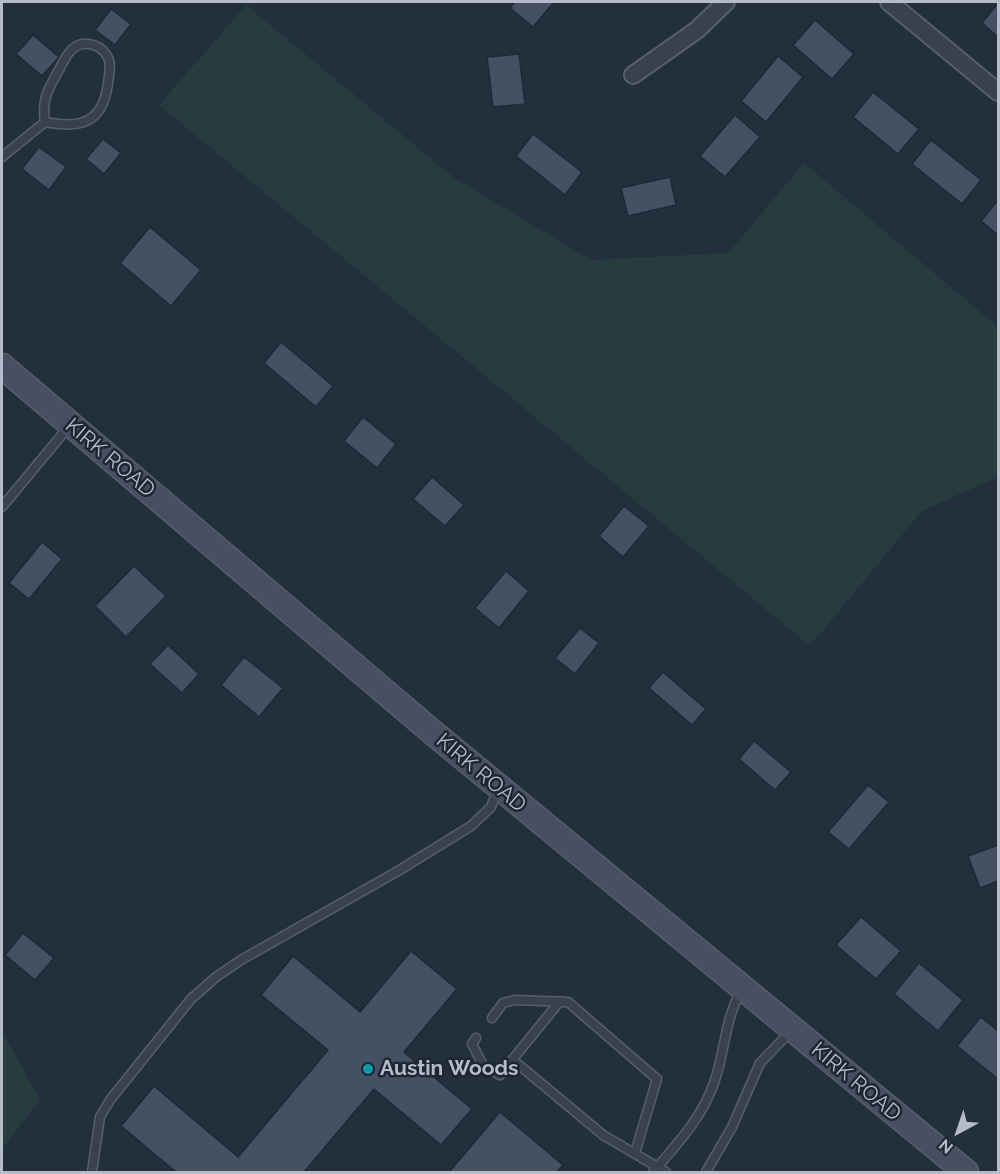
<!DOCTYPE html>
<style>
body{margin:0}
#map{position:relative;width:1000px;height:1174px;overflow:hidden;background:#242f3e;font-family:Raleway,sans-serif}
canvas{display:block}
.frame{position:absolute;inset:0;border:3px solid #b4bcc9;pointer-events:none}
.north{position:absolute;left:928px;top:1102px;width:60px;height:60px;-webkit-text-stroke:4px #1d2633;paint-order:stroke;rotate:220deg;font-size:16px;font-weight:700;line-height:24px;text-align:center;color:#b4bcc9}
.north::after{content:'';display:block;margin:auto;width:21px;height:27px;background:#b4bcc9;clip-path:polygon(50% 0,100% 100%,50% 72%,0 100%)}
</style>
<div id="map">
<canvas width="1000" height="1174"></canvas>
<div class="frame"></div>
<div class="north">N</div>
</div>
<script>
const g = document.querySelector('canvas').getContext('2d');
g.lineJoin = 'round';
function fillPath(path, color) { g.fillStyle = color; g.fill(path, 'evenodd'); }
function stroke(path, color, width, dash) { g.strokeStyle = color; g.lineWidth = width; g.lineCap = dash ? 'butt' : 'round'; g.setLineDash(dash || []); g.stroke(path); }
function label(font, color, halo, rows, align = 'center') {
  g.font = font + ' Raleway,sans-serif'; g.lineWidth = 5; g.setLineDash([]); g.textBaseline = 'middle'; g.strokeStyle = halo; g.fillStyle = color; for (const [text, x, y, turn = 0] of rows) {
    g.save(); g.translate(x, y); g.rotate((+turn || 0) * Math.PI / 180); g.textAlign = isNaN(turn) ? turn : align; if (halo) g.strokeText(text, 0, 0); g.fillText(text, 0, 0); g.restore();
  }
}
fillPath(new Path2D(`
 M246 5 453 177 591 260 728 253 804 163 998 327V477L922 511 810 646 159 105Z
 M2 1030 40 1100 2 1149Z`), '#263c3f');
const building = new Path2D(`
 M515 2H554L533 27 510 8Z
 M998 3V37L982 23Z
 M111 9 131 24 115 45 95 30Z
 M815 20 854 54 832 79 793 45Z
 M33 35 59 57 42 76 16 54Z
 M519 54 525 104 493 107 487 57Z
 M778 56 803 77 766 122 741 101Z
 M873 92 919 129 898 154 853 117Z
 M735 115 760 137 725 177 700 156Z
 M533 134 582 172 565 195 516 156Z
 M103 139 121 153 104 174 86 159Z
 M931 140 981 180 962 204 912 164Z
 M39 147 66 167 49 190 22 169Z
 M670 177 676 205 628 216 621 188Z
 M998 200V235L981 221Z
 M150 227 201 270 171 306 120 263Z
 M281 342 333 386 316 407 264 363Z
 M363 417 396 444 377 468 344 441Z
 M432 477 464 505 445 526 413 499Z
 M624 506 649 526 623 557 599 536Z
 M42 542 62 559 29 599 9 583Z
 M134 566 166 596 126 637 95 606Z
 M506 571 529 591 499 628 475 608Z
 M580 628 599 643 575 674 555 658Z
 M168 645 199 674 182 693 150 664Z
 M244 657 283 688 259 717 221 685Z
 M663 672 706 709 692 725 649 688Z
 M754 741 791 772 775 790 739 759Z
 M868 785 889 802 849 849 828 832Z
 M998 845V881L980 888 968 856Z
 M861 917 901 951 876 979 836 945Z
 M23 933 54 958 35 980 5 955Z
 M411 951 457 989 404 1052 472 1109 441 1145 374 1089 304 1172H176L121 1126 154 1086 238 1157 328 1050 261 995 293 956 360 1012Z
 M919 963 963 1000 938 1031 894 994Z
 M981 1017 998 1031V1079L957 1046Z
 M500 1112 563 1165 557 1172H449Z`);
fillPath(building, '#455162');
stroke(building, '#1f2835', 1.5);
const lane = new Path2D(`
 M2 157 45 122C81 129 103 123 108 83 109 74 112 63 107 56 101 45 85 40 75 47 69 51 64 60 61 66 50 87 41 97 45 122
 M2 507 70 425
 M492 1018 503 1003 515 1000 568 1002 657 1079 635 1153
 M476 1038 472 1044 484 1067 500 1075 560 1001
 M513 1060 603 1135 666 1172
 M92 1172 100 1117 110 1100 191 999 216 977 241 960 398 871 471 826 491 807 498 789
 M653 1172C678 1143 703 1117 715 1080 725 1050 725 1019 741 991
 M706 1172 732 1127 760 1063 791 1031`);
const street = new Path2D(`
 M889 2 998 92
 M633 75 697 30 726 2`);
const secondary = new Path2D(`
 M2 366 431 731 966 1172`);
stroke(lane, '#565f6c', 11);
stroke(street, '#565f6c', 20);
stroke(secondary, '#565f6c', 27);
stroke(lane, '#38414e', 8);
stroke(street, '#38414e', 16);
stroke(secondary, '#465061', 24);
for (const [x, y, r, color] of [
 [368,1069,6,"#0f9aa8"]
]) { const dot = new Path2D(); dot.arc(x, y, r, 0, 2 * Math.PI); g.fillStyle = color; g.fill(dot); stroke(dot, '#1d2633', 2); }
label('21px', '#b4bcc9', '#1d2633', [
 ["KIRK ROAD",110,458,40],
 ["KIRK ROAD",481,773,40],
 ["KIRK ROAD",856,1082,40]
]);
label('bold 21px', '#b4bcc9', '#1d2633', [
 ["Austin Woods",380,1069]
], 'left');
</script>
